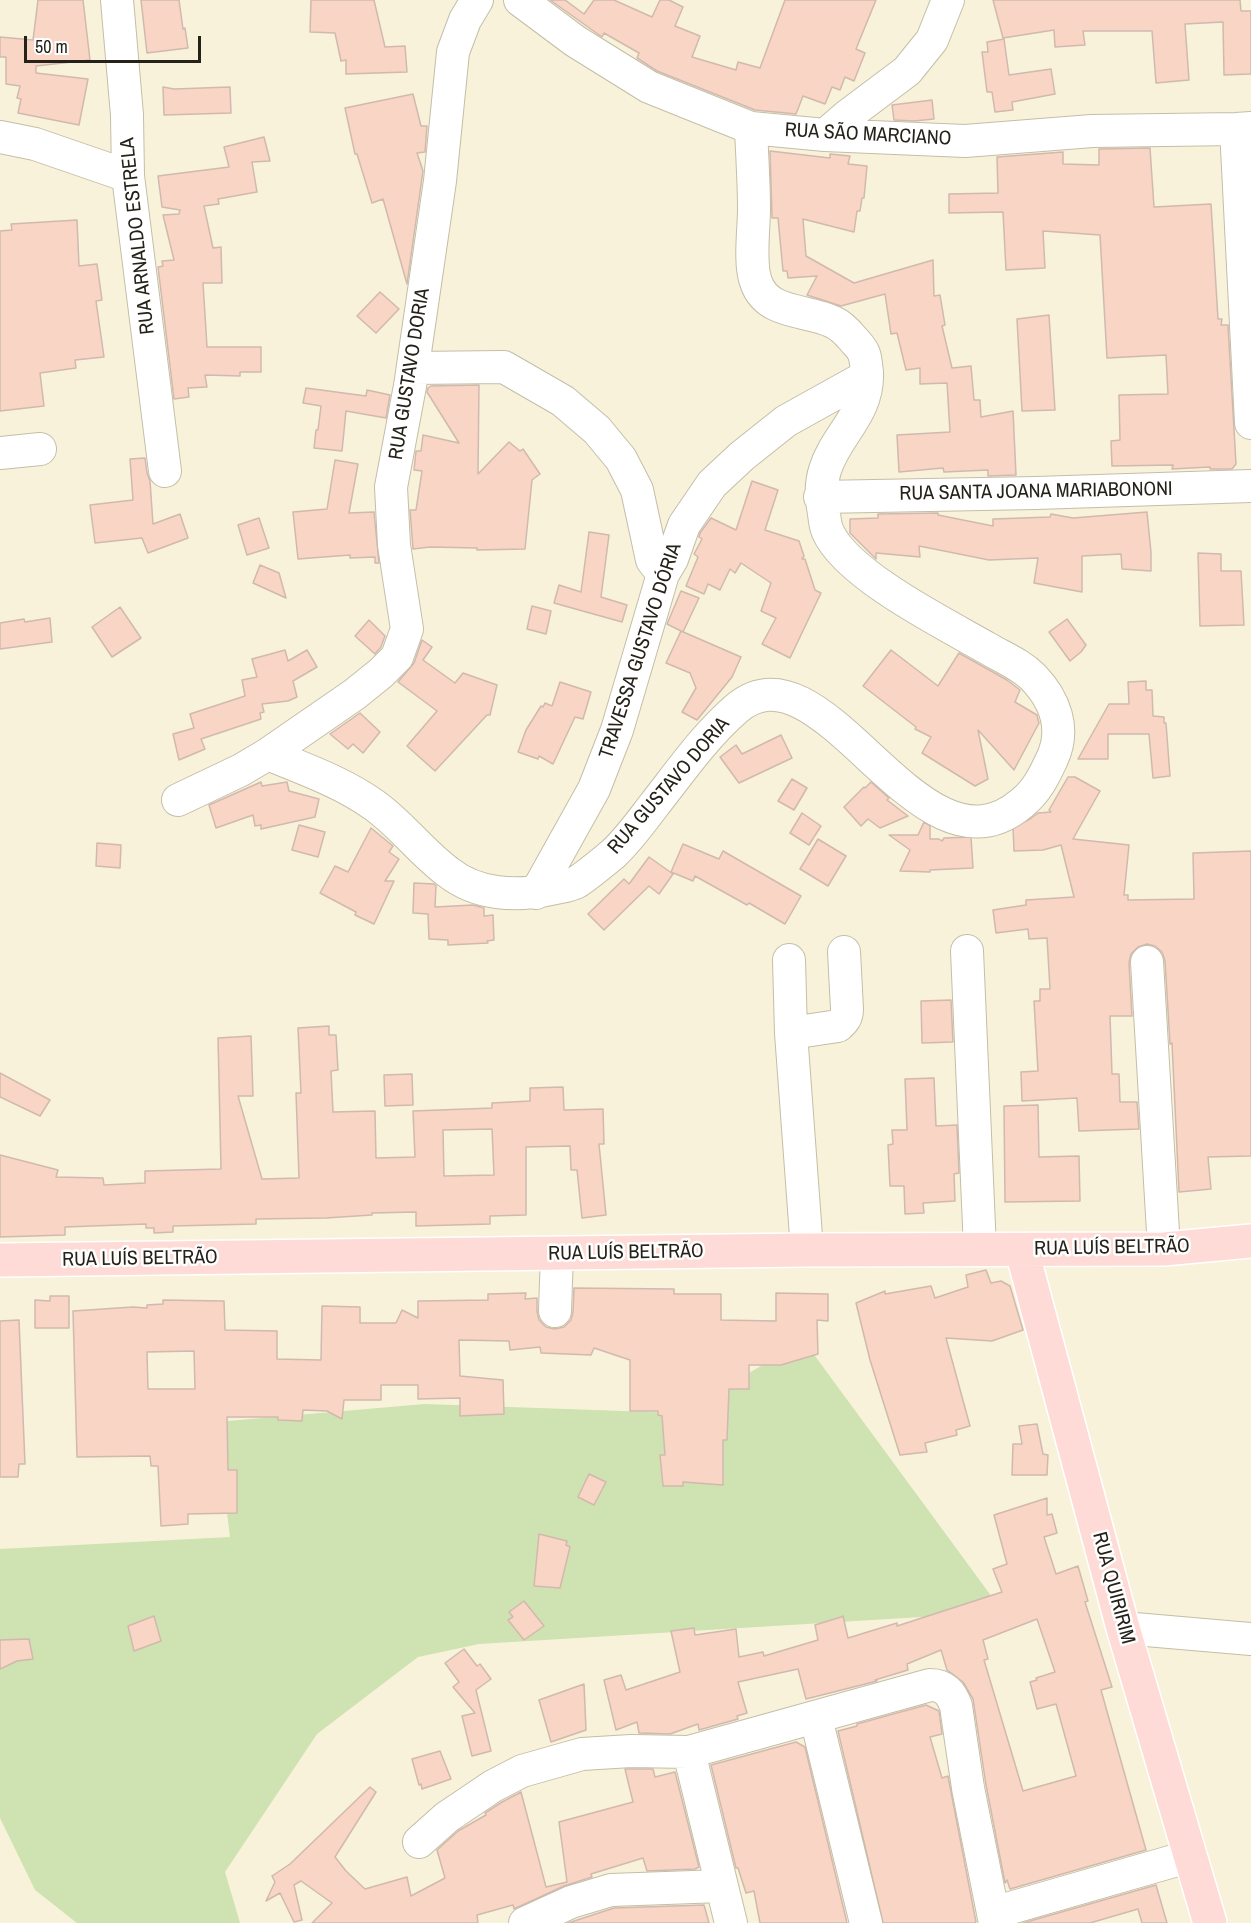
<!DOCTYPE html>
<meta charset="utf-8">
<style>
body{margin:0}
#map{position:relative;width:1251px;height:1923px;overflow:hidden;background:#f8f2da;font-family:"Archivo Narrow",sans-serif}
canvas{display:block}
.scale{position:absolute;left:24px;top:36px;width:177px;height:27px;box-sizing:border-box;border:3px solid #242219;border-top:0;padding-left:8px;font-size:18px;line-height:21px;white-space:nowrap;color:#242219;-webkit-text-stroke:4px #fff;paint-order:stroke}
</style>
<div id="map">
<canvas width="1251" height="1923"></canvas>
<div class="scale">50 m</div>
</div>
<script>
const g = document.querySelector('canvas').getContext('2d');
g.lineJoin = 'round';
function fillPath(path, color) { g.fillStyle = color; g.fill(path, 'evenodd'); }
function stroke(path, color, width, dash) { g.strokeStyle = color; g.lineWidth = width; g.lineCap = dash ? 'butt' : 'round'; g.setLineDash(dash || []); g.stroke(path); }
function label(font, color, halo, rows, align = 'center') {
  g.font = font + ' "Archivo Narrow",sans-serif'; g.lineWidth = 5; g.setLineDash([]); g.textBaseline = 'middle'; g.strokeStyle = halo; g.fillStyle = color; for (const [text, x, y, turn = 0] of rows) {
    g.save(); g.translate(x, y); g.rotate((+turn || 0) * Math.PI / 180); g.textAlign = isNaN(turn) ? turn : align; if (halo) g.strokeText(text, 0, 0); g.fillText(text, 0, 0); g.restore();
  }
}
fillPath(new Path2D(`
 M804 1341 1003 1612 479 1644 418 1657 317 1734 225 1872 240 1923H77L35 1890 0 1818V1549L230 1537 216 1422 425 1404 680 1413Z`), '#cfe2b1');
const building = new Path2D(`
 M38 0H83L90 60 36 66V73L88 79 79 125 18 113 21 99 17 98 20 86 6 84V57H0V37L33 40Z
 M141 0H179L183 29 185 28 188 48 147 53Z
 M311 0H374L385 47 405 46 407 72 346 74V60L341 61 335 33 310 32Z
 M550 0H565L584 14 594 0H614L652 17 660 0H669L683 7 675 26 700 36 692 57 736 70 738 62 760 68 785 0H876L856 49 865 53 854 81 845 77 840 90 832 87 825 104 803 96 796 114 755 110 657 71 637 58 639 53 604 33 602 37Z
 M993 0H1240L1241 11H1251V74L1224 75 1223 22 1185 24 1189 80 1156 83 1152 31H1083L1085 45 1055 47 1054 30 1003 38Z
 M1004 39 1009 75 1051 69 1055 94 1012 102 1013 110 995 112 992 92H987L982 52H988L987 42Z
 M163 87 174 89 230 87 231 113 164 115Z
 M413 94 421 126H427L425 152 417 153 423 171 407 284 383 199 372 203 357 154H355L345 108Z
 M932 100 934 119 914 121 894 120 892 105Z
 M264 137 270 161 252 162 257 192 218 199 219 204 204 206 213 248 221 247 222 283H203L207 347H261V372H240V376L205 375 207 387 188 388 189 397 174 399 158 267 163 266 162 261 174 260 163 215 179 214 180 210 162 207 158 176 229 167 224 147Z
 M1150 148 1154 207 1211 204 1218 319H1222L1221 325H1228L1236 464 1232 469H1210V467L1172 469 1173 465 1112 466 1111 441 1120 440 1119 395 1168 394 1166 355 1107 358 1100 235 1043 231 1045 268 1006 270 1003 212 949 213V194L998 193 997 157 1063 152V164L1099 165V149Z
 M770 151 830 158V154L850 156 848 164 867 166 864 198H862L860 211H857L854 232 803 219 806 256 854 283 933 260 934 296 940 295 945 325 942 326 952 368 971 366 974 400H980L981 417 1013 411 1016 475 988 476V470L944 472 943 468 899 472 897 435 950 432 947 383 920 384V368L906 370 897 333 891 334 885 294 841 306 807 295 817 276 788 278 787 271H783L778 218H772Z
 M77 220 79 266 97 264 102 300 96 301 104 357 75 360 76 368 40 373 44 406 0 411V231L12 230 11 224Z
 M380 292 399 309 376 333 357 316Z
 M1049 315 1055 410 1022 411 1017 319Z
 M479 385 478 474 509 442 520 451 523 449 540 474 532 480 525 549 477 550V548L430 547 413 549 410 510H416L422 471 414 470 416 451H421L423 435 459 443 427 392 428 388 431 386Z
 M306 388 366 396 367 390 390 395 386 418 346 411 342 451 314 448 316 430H318L321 406 303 403Z
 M145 458 147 473 150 481 153 524 180 514 188 538 148 553 142 538 95 543 90 505 133 500 130 459Z
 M335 460 358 464 349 513 374 512 379 563H375V557L350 558V555L298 559 293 512 327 509Z
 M752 481 778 490 765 530 799 541 804 556 802 559H805L815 590 821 593 790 658 762 644 776 618 761 611 771 583 741 563 735 573 730 569 720 590 708 584 704 594 686 586 698 557 694 554 702 539 699 537 700 533 711 518 736 530Z
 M1147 512 1151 552V571L1122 569 1121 554 1082 556V592L1034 583 1038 558 989 560 919 546 920 557 876 553V559L850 533V519L878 518V514L938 513V515L993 526V519L1050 517 1051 514 1073 518Z
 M259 518 269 548 247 555 238 525Z
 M589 532 609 535 601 597 627 605 622 622 554 603 559 585 581 592Z
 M1198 553 1221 554V571H1241L1244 625 1200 626Z
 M260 565 279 573 286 598 253 583Z
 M681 591 699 598 683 632 667 624Z
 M532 606 551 611 546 634 527 629Z
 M120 607 141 638 112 657 92 627Z
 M50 618 52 642 0 649V623L24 619 25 622Z
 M1067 619 1086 645 1081 652 1070 661 1049 632Z
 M369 620 385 636 381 647 375 654 355 636Z
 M681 631 741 657 732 677 697 720 682 712 696 688 690 673 666 663Z
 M422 640 432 647 423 660 455 683 463 673 497 685 490 715H487L435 771 407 746 437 711 398 682 414 663Z
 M285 650 288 661 307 650 317 667 293 681 297 697 288 701 262 704 264 712 260 713 261 719 201 739 205 749 179 760 173 734 194 728 190 714 245 696 242 680 257 677 252 659Z
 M891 650 938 686 959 653 1007 680 1020 690 1015 702 1037 715 1039 723 1014 770 978 730 988 779 975 786 922 753 931 737 915 729 916 727 863 686Z
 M1146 681V690H1152L1153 716 1164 717V723H1166L1170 776 1153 778 1149 734H1108V759H1078L1109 704H1129L1128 682Z
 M560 682 591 692 583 719 575 717 553 764 539 756 538 759 518 752 526 730 541 706 543 707 545 703 552 706Z
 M360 713 380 732 363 753 353 744 348 749 330 734Z
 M781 735 792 758 739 783 720 757 736 745 742 754Z
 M1068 777H1075L1100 791 1073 839 1129 845 1124 895H1128V900L1194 899 1193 853 1251 851V1156L1208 1157 1211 1189 1179 1192 1172 1043 1170 1044 1165 961 1162 952 1155 946 1147 944 1138 947 1131 954 1129 963 1132 1016H1110L1112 1074H1119L1120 1102H1137L1139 1129 1079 1131 1077 1098 1022 1101 1021 1072 1038 1071 1034 1001H1040V989H1050L1047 938 1029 939 1028 929 996 933 993 910 1026 905V900L1074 897 1061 845 1043 850 1014 851 1013 827 1030 819 1038 813 1051 812 1049 810Z
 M792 779 807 788 794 810 778 801Z
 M261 782 262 786 287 782 289 791 319 799 315 817 261 829V825L255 826 253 815 216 828 209 805Z
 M871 782 889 798 887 800 908 816 880 828 868 819 861 826 844 807 864 787 865 788Z
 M802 813 821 826 809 845 790 833Z
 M924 822 930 826V839H939L942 841 944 838 971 837 973 868 930 870V872L900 871 910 850 889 835H918Z
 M299 825 325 832 318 857 292 850Z
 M371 828 393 846 389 852 399 859 385 881H394L374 924 355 915 356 912 320 893 335 866 348 872Z
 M818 839 846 856 828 886 800 869Z
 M97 843 121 845 120 868 96 866Z
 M683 844 719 859 723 851 801 896 785 924 749 903 747 905 695 876 693 881 671 872Z
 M649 857 673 874 659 894 649 886 604 930 588 914 624 879 629 884Z
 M414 883 434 884 436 886 435 907 473 905 484 908V916L493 915 494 940 487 941 488 943 448 945V940L429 939 428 914 413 913Z
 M951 1000 953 1042 922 1043 921 1001Z
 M329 1026V1035H336L338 1070 331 1071 333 1112 375 1111 376 1158 415 1157 413 1111 492 1108V1103L530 1101V1088L563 1087 564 1110 603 1109 604 1144H599L606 1215 582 1218 577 1170H571L570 1146 526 1147V1215L490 1216V1224L416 1226V1212L372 1213V1215L326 1218 256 1219V1224L173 1226V1232L154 1233V1228H146V1224L65 1227V1235L0 1237V1155L58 1170 56 1177 103 1178 104 1185 145 1183V1171L221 1169 218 1038 251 1036 253 1096H238L262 1179 299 1178 296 1093H301L298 1028ZM492 1129 494 1175 444 1176 443 1130Z
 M0 1073 50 1100 40 1116 0 1097Z
 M412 1074 413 1105 385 1106 384 1075Z
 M934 1078 936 1126 957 1125 959 1173 954 1174 955 1201 923 1203 924 1213 905 1214 904 1186H890L888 1145 893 1144 892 1130H907L905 1079Z
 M1038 1105 1039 1157 1079 1156 1080 1201 1005 1202 1004 1106Z
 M986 1270 991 1283 1001 1281 1010 1286 1023 1330 992 1341 946 1338 970 1426 956 1430 957 1435 925 1443 927 1452 900 1455 870 1360 856 1303 885 1291V1294L931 1286 935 1298 968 1287 966 1275Z
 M574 1288 674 1289V1294H721V1320L776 1321V1293L828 1294V1321L817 1320 818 1354 781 1365H749V1389H729L727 1440H723V1485L683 1482V1486H663L660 1455H665L662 1416 658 1415V1411H630V1360L594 1348 591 1355 541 1353 540 1347 510 1350 509 1341 459 1340 460 1376 503 1380 504 1414 460 1416V1398L418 1399V1385H381V1400H344L342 1419 327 1411 303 1410 302 1421 278 1420V1417H227L228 1470H237V1513L188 1514V1524L161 1526 158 1466H151L150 1456 77 1457 73 1311 133 1307 147 1308V1305L163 1304V1300L224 1301 225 1330 277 1331V1359L321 1360 322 1306 360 1307V1323H396L402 1310 418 1318V1301L488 1300V1294L526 1293 525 1299 537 1298V1311L539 1320 546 1327 555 1329 564 1327 571 1320 573 1312ZM194 1351 195 1389H148L147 1352Z
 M50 1296H69V1328H35V1300L50 1301Z
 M19 1320 25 1464H19L18 1477H0V1321Z
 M1037 1424 1043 1454 1048 1455 1047 1475H1012L1013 1444H1022L1019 1426Z
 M589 1474 606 1482 594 1505 578 1497Z
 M1047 1498V1515L1052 1514 1057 1533 1044 1537 1056 1574 1078 1566 1088 1601 1085 1602 1112 1687 1101 1690 1146 1850 1010 1889 1007 1880 1005 1883 986 1785 973 1699 963 1682 947 1670 941 1650 907 1664 908 1670 875 1680 877 1681 806 1699 798 1669 738 1682 747 1713 737 1716 738 1719 699 1730 698 1724 670 1734 639 1733 637 1722 616 1730 604 1680 621 1675 626 1690 680 1672 671 1631 694 1628 695 1635 736 1629 739 1657 763 1652 764 1656 818 1640 815 1625 841 1617 843 1616 848 1638 897 1623V1626L1002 1592 993 1569 1007 1564 994 1515ZM1037 1619 1055 1672 1036 1678 1037 1680 1030 1682 1037 1709 1056 1704 1076 1776 1023 1791 984 1660 988 1659 983 1640Z
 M539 1534 567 1541 566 1545 570 1547 560 1588 534 1586Z
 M524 1601 544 1626 524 1640 508 1620 513 1617 509 1612Z
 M154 1616 161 1641 134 1651 128 1626Z
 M29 1639 33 1659 17 1661 0 1669V1640Z
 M464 1649 477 1666 480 1664 491 1679 476 1690 491 1751 472 1756 462 1716 475 1713 453 1687 459 1682 445 1663Z
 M584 1684 586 1730 551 1742 539 1700Z
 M926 1705 939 1711 942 1734 930 1737 942 1778 948 1776 976 1922 974 1923H883L838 1731 857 1726V1724Z
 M796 1742 805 1747 847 1923H760L754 1891 746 1893 738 1868H736L711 1765Z
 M440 1751 451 1779 422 1789 421 1784 419 1785 412 1759Z
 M625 1769H653L655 1777 675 1772 699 1867 695 1869 647 1871 643 1858 591 1874 592 1877 564 1886 514 1909 513 1905 477 1915 478 1923H312L332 1903 301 1881 294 1885 302 1920 294 1922 280 1893 266 1901 275 1882 272 1876 290 1864 370 1787 376 1792 335 1857 346 1871 365 1889 407 1877 411 1896 445 1878 437 1850 458 1831 486 1815 485 1813 502 1802 521 1792 546 1887 567 1882 559 1822 633 1802Z
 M1156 1885 1167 1923H1142L1138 1909 1090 1923H1023Z
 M704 1905 709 1923H568L614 1908Z`);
fillPath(building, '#f8d5c5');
stroke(building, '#d1b9ae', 1.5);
const minor = new Path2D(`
 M117 0 127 115 128 176 165 471
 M477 0 465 20 453 52 440 181 410 386 391 487 394 545 407 629 397 657 381 673 355 694 268 754C304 769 342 782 374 805 401 824 421 852 448 872 477 895 516 897 551 889 560 887 570 886 577 882 589 874 602 863 613 854 629 839 641 822 654 805 680 772 704 737 736 709 824 633 919 891 1022 803 1037 791 1044 776 1052 759 1066 729 1055 700 1033 677 1020 664 1002 657 987 648 945 624 847 575 828 532 825 526 825 520 824 514 821 499 820 485 825 470 836 434 869 414 867 372 866 366 866 359 864 354 862 348 857 344 853 339 848 333 840 325 833 322 807 309 767 315 756 282 749 264 754 229 754 209 754 182 752 155 751 128
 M520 0 575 41 649 87 751 128 825 135 965 141 1092 131 1236 129 1251 128
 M1236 129 1251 423
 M825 135 847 116 907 71 932 40 948 0
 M0 137 35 144 128 176
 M413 368 504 367 563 401 597 430 621 459 637 490 652 560 663 574
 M0 453 40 449
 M820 497 1036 493 1251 486
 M178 800 241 770 268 754
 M536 893 594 789 617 730 663 574 672 559 684 525 712 484 742 456 786 421 867 376
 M967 951 980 1249
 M789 960 791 1033
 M1147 962 1164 1249
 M807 1250 791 1033 838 1026C844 1021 847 1017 847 1009L844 952
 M555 1311 557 1253
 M1123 1628 1251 1639
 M816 1718 866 1923
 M689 1752 731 1923
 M419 1842 447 1817 493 1786 522 1771 582 1754 631 1751 689 1752 930 1685C945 1685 951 1693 956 1706L968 1788 995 1923
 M993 1913 1191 1856
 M525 1923 571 1902 611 1890 721 1886`);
const major = new Path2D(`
 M1022 1251 1123 1628 1210 1923
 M0 1260 807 1250 1164 1249 1251 1241`);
stroke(minor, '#c4bea8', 34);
stroke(major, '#fff', 36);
stroke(minor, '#fff', 32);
stroke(major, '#fedbd6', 33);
label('20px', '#242219', '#fff', [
 ["RUA SÃO MARCIANO",868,135,3],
 ["RUA ARNALDO ESTRELA",138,236,-96],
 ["RUA GUSTAVO DORIA",410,374,-81],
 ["RUA SANTA JOANA MARIABONONI",1036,492,-1],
 ["TRAVESSA GUSTAVO DÓRIA",641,651,-72],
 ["RUA GUSTAVO DORIA",669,786,-49],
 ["RUA LUÍS BELTRÃO",1112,1248,-1],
 ["RUA LUÍS BELTRÃO",626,1253,-1],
 ["RUA LUÍS BELTRÃO",140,1259,-1],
 ["RUA QUIRIRIM",1113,1588,75]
]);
</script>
